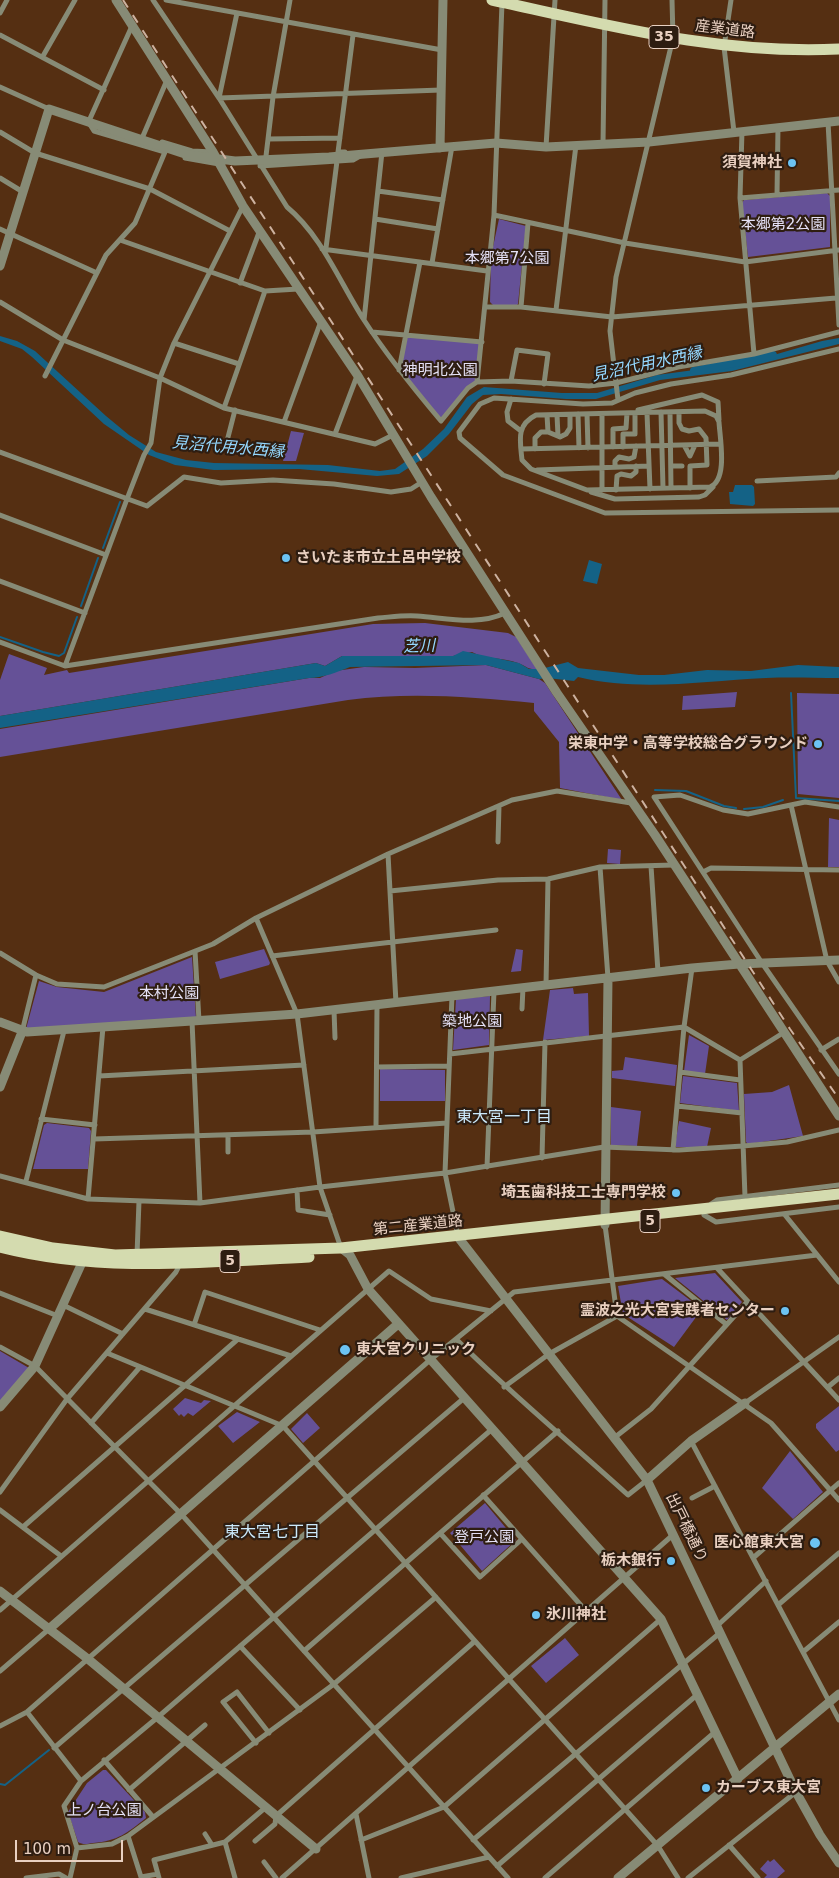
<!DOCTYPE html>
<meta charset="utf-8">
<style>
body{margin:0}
#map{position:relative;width:839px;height:1878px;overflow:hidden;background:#552f12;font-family:"DejaVu Sans",sans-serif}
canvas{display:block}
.scale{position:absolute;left:15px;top:1840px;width:108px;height:22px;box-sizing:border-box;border:2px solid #e9d0c1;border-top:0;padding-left:6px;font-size:15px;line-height:18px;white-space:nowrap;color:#e9d0c1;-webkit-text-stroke:4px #2e1d11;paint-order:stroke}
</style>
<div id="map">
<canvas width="839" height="1878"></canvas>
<div class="scale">100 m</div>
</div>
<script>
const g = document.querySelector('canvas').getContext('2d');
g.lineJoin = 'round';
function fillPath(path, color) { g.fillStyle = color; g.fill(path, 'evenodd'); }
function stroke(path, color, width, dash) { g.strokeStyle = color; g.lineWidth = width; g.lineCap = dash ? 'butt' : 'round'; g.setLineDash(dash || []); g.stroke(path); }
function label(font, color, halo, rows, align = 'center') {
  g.font = font + ' "DejaVu Sans","Noto Sans JP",sans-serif'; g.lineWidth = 4.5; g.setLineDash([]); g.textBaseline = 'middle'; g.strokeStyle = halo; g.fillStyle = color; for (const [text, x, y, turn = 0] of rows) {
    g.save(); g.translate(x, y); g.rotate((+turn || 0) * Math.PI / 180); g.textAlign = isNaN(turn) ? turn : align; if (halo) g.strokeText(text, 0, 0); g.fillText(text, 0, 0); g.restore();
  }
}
fillPath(new Path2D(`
 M827 193 830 196V247L748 257 742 203 744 200Z
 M499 219 526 226 518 304 515 307 493 305 490 302 491 256Z
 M408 335 482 342 477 382 468 388 441 421 399 370Z
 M291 431 304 433 296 461H283Z
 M425 623 508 633 516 637 537 669C528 670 526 666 518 663 504 657 485 660 472 652L453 656H342L325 666 316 663 0 716V680L9 654 47 668 44 675 67 670 69 673 373 624Z
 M486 665 539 679 545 683 622 800 560 788 559 742 534 711V703C472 697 410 692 348 700L0 757V729L309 678H320L335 671 364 667 415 668Z
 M737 692 735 707 682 710 683 696Z
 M797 693 839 694V798L798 794Z
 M829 818 839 820V867H828Z
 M608 849 621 850 620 864 607 863Z
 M264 949 270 963 269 965 220 979 215 962Z
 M516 949 523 950 521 971 511 972Z
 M192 957 196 1018 26 1029 39 981 57 987 104 992Z
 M573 988 574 994 588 993 589 1036 543 1040 550 990Z
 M490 996 489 1045 453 1050 456 999Z
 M689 1035 709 1046 705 1074 684 1071Z
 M625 1057 677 1065 675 1086 612 1078V1071L623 1070Z
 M380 1069 445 1070V1101H380Z
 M683 1076 737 1083 739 1111 680 1103Z
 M789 1085 803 1136 748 1144 746 1142 744 1094 772 1092Z
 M611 1107 641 1111 637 1146 611 1145Z
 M679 1121 711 1128 707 1147H676L675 1145Z
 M47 1123 89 1128 91 1131 88 1169H33L44 1125Z
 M715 1273 742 1302 727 1320 675 1278Z
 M662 1279 702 1309 674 1347 623 1314 618 1286Z
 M0 1351 29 1368 0 1402Z
 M185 1398 201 1403 204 1400 211 1401 193 1416 188 1413 184 1417 181 1414 179 1416 173 1409Z
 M839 1406V1450L836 1452 816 1428V1424Z
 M237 1412 260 1422 233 1443 218 1426Z
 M307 1413 320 1428 303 1443 291 1429Z
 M790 1451 823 1492 793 1519 762 1488Z
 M485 1503 516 1540 482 1571 450 1533Z
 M565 1638 579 1655 546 1683 531 1666Z
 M103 1770H106L145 1812 146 1818C127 1833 118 1841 93 1843 87 1844 83 1845 78 1842L68 1812 87 1783Z
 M774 1859 785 1871 777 1878H764L767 1875 760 1869 768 1860 770 1862Z`), '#655197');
fillPath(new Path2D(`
 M0 336 17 341 35 351 106 416 129 435 156 452 186 460 214 463 328 465 380 471 395 469 423 449 444 429 467 397 484 387 562 393H597L657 375 746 363 822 341 839 338V344L732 371 660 380 596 399H566L501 394 483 395 472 404 449 434 427 456 399 474 377 476 299 469 214 470 175 465 149 455 104 424 32 357 22 349 0 341Z
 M735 485H752L754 487 755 504 753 506 730 504 729 492H733Z
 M589 560 602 564 597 584 583 581Z
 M463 651 519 663 529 669H541L568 662 578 668 639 675H664L707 670 751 671 798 665 839 667V678C815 678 790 677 766 678 702 681 640 692 578 677L574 681 547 678 539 679 486 665 350 667C337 672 323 678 309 678L0 728V716L316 663 325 666 342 656H453Z`), '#146286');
stroke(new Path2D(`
 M103 548 120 502
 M81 606 98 558
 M0 637 43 652 59 656 64 653 77 617
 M791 693 796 798 839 801
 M655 790 686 791 724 806 736 808
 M744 809 763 807 783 800
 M0 1784 5 1785 49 1750`), '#146286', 2);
stroke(new Path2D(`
 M694 371 773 355`), '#146286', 8);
stroke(new Path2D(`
 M153 0 219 98 287 207C322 236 340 283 364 320 387 356 414 389 441 421L468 388 477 382 511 381 589 386 616 383 678 367 754 354 839 332
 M166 0 442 50
 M731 0 724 47 734 132
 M0 13 7 0
 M237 13 219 98 441 90
 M0 35 104 90
 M43 56 75 0
 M0 87 49 109
 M828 122 839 325
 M88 123 132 26
 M89 123 94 131 165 152
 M742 131 740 198 754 354
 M0 132 35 153 150 189 230 231
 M143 136 167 80
 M268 139 340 138
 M162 142 192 151 213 152
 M603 144 605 0
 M546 147 555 0
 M345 152H338L353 35
 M266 156 273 97 290 0
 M185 158 219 164
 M260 166 353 160 360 156
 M0 178 23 192
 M378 191 443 200
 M777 195 778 127
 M740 198 839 190
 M494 215 625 243 745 262 839 250
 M375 219 438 229
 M0 229 97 273
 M120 240 265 291 298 289
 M326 248 337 161
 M322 249 487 271
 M432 263 452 146
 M240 283 260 230
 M0 302 63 340 160 378 224 408 375 444 393 435
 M485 307H521L612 317 836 298
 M521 307 528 223
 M556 310 576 145
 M364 320 382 152
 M372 332 482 342
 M174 343 239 364
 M839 349 731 375 671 384 635 393 612 403 583 404 494 398 480 404 459 432 460 438 503 475 605 513 839 510
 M399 370 420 262
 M45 376 106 255 135 223 165 152
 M511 381 517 350 548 354 544 384
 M477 382 494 215 502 3
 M511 399 507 412 508 421 521 431
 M618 400 610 331 616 277 673 38 672 0
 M224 408 265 291
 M638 410 702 395 718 402 719 420
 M705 411 716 416 719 422C720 439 728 480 710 487L587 490 531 469 522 460C520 440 516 425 536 415Z
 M661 412 663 488
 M670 412 671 488
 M679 412V423L682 429 689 431 699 429 706 438 707 465 690 466V488
 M647 413 650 489
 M578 414 579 448
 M587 414 588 448
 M602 414V490
 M547 415 548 432
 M557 415 558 436
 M284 422 321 321
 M335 434 357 376
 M226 445 235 410
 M684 445 690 456 695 445
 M613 447V429L626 428 627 413
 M623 447V434H635V413
 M521 449 720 444
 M535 449V438L541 432H548L560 437 566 434 570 428V415
 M0 452 147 506 184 477 221 483 273 480 334 484 391 492 411 489 422 482
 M671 466H682
 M615 467V461L619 457 629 459 634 457 636 446
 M537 470 649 466
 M757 481 836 477 839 473
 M616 490 617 476 621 474 631 476 636 472V466
 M591 492 615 499 699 497 705 495 713 487
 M0 515 106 555
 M0 581 85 613
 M0 642 65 666 378 618C391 617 404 615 417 616 447 618 478 626 505 613
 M65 666 127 499 144 455 151 443 160 378 174 343 243 206
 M791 805 827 961 839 982
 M839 807 805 802 748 814 723 810 680 795 654 797 762 963 839 1074
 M498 842 499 806
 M388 854 396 1003
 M651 866 658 972
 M600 867 608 978
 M703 872 711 868 839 870
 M390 891 498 880 548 879 600 867 674 865
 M256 918 297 1014 320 1187 341 1248
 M195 951 199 1021
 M0 953 36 975 57 984 104 987 213 944 256 918 388 854 512 800 557 791 631 803
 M272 956 496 930
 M692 968 684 1027 740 1060
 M546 985 548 879
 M452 996 445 1173 458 1236
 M522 1009 523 987
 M334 1010 335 1038
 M192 1021 200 1203
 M22 1032 36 975
 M821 1050 839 1039
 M450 1054 684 1027 673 1150
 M377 1067 449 1066
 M680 1072 740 1080
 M99 1076 304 1065
 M677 1106 742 1113
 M41 1119 95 1125
 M376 1127 377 1005
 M228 1135V1152
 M94 1139 313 1132 447 1123
 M542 1158 545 1042
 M487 1167 494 991
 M0 1176 88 1199 200 1203 320 1187 445 1173 604 1147 679 1150 743 1146 787 1142 839 1130
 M26 1181 64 1031
 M297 1190 298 1210 330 1215
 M745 1197 740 1060 783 1033
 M88 1199 103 1027
 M711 1204 717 1200 839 1185
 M704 1215 716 1222 839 1207
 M785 1215 839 1282
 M605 1225 617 1316 771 1423 839 1500
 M137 1255 139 1201
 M717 1268 839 1400
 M664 1274 726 1324
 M0 1293 58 1316
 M63 1305 123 1334
 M145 1309 291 1356
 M194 1325 205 1292 320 1330
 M456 1339C511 1394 571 1443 628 1495L647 1480
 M0 1347 35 1366 182 1515 508 1878
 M107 1353 283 1426 658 1846 678 1878
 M504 1387 549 1354 617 1316
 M828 1387 839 1378
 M745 1403 839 1337
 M91 1423 140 1367
 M614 1438 651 1409 747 1302
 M691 1441 839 1720
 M0 1492 67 1399 176 1272 180 1264
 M483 1495 586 1611
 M692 1498 715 1486
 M0 1510 61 1556
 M23 1527 238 1339
 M440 1533 480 1577 522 1539
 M753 1558 839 1483
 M778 1605 839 1553
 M0 1610 389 1271 431 1299 491 1311
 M718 1625 766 1581
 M240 1646 300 1710
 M304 1651 558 1431
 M803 1652 839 1622
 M0 1671 49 1629
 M27 1712 81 1781
 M0 1726 27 1712 430 1360 514 1292 817 1255
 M256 1743 223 1702 237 1692 269 1733
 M54 1748 463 1399
 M104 1760 153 1817
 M129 1790 205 1725
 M356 1814 369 1878
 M205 1834 212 1845
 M128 1836 141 1877 158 1874
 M361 1840 444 1807 661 1619
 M473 1840 721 1632
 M255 1841 275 1824 276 1816 475 1641
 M225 1842 235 1878
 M729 1845 758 1878
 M77 1848 112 1844 128 1836 334 1684 436 1597
 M264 1862 276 1878
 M497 1866 698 1694
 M26 1878 59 1874 66 1878
 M70 1878 77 1848 64 1806 81 1781 158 1717 491 1430
 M159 1878 154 1860 225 1842 266 1807
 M282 1878 674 1534
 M401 1878 489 1857
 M545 1878 715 1732
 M688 1878 796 1792`), '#878b76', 5);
stroke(new Path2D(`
 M116 0 213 152 243 206 358 376 431 497 557 693 655 835 839 1116
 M440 148 443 0
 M0 266 49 109 188 155 235 161 329 157 496 143 546 147 649 142 839 121
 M0 1022 27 1032 297 1014 692 968 739 964 839 960
 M0 1087 22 1032
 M605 1225 608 978
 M458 1237 647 1480 796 1792 820 1835 839 1863
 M341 1248 350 1255 368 1289 661 1619 738 1779
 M0 1407 35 1366 85 1256
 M647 1480 691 1441 745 1403
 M0 1591 88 1659 316 1849
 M49 1629 398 1324
 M618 1878 839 1694`), '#878b76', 9);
stroke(new Path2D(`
 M492 0C608 25 719 55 839 49
 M0 1236 53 1248 115 1255 341 1248 839 1194
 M0 1247C101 1273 206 1262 309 1257`), '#d4dbaf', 11);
stroke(new Path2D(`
 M123 0 790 1029 839 1099`), '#cdb2a0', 2, [9, 9]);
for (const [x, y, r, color] of [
 [792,163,5,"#6cc3f3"],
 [286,558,5,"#6cc3f3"],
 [818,744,5,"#6cc3f3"],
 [676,1193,5,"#6cc3f3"],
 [785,1311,5,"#6cc3f3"],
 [345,1350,6,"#6cc3f3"],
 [815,1543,6,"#6cc3f3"],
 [671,1561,5,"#6cc3f3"],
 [536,1615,5,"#6cc3f3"],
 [706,1788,5,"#6cc3f3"]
]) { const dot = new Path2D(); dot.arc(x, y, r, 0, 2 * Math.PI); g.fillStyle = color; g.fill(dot); stroke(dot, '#2e1d11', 2); }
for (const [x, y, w] of [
 [664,37,30],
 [650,1221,20],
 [230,1261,20]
]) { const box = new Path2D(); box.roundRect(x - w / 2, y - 11.5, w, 23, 4); g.fillStyle = '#2e1d11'; g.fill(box); stroke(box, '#e9d0c1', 1); }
label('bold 14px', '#e9d0c1', null, [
 ["35",664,37],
 ["5",650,1221],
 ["5",230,1261]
]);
label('15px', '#e9d0c1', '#2e1d11', [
 ["産業道路",725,30,7],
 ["第二産業道路",418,1226,-6],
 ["出戸橋通り",686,1528,64]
]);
label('bold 15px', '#e9d0c1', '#2e1d11', [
 ["須賀神社",782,163],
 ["さいたま市立土呂中学校",296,558,"left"],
 ["栄東中学・高等学校総合グラウンド",808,744],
 ["埼玉歯科技工士専門学校",666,1193],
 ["霊波之光大宮実践者センター",775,1311],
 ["東大宮クリニック",356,1350,"left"],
 ["医心館東大宮",804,1543],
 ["栃木銀行",661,1561],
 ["氷川神社",546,1615,"left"],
 ["カーブス東大宮",716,1788,"left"]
], 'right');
label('15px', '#e5e1f6', '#2e1d11', [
 ["本郷第2公園",783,225],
 ["本郷第7公園",507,259],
 ["神明北公園",440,371],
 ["本村公園",169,994],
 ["築地公園",472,1022],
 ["登戸公園",484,1538],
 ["上ノ台公園",104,1811]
]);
label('italic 16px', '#94d7fe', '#2e1d11', [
 ["見沼代用水西縁",647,365,-12],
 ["見沼代用水西縁",228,448,5],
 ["芝川",419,647,-2]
]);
label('16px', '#cbe9fb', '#2e1d11', [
 ["東大宮一丁目",504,1118],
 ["東大宮七丁目",272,1533]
]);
</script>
